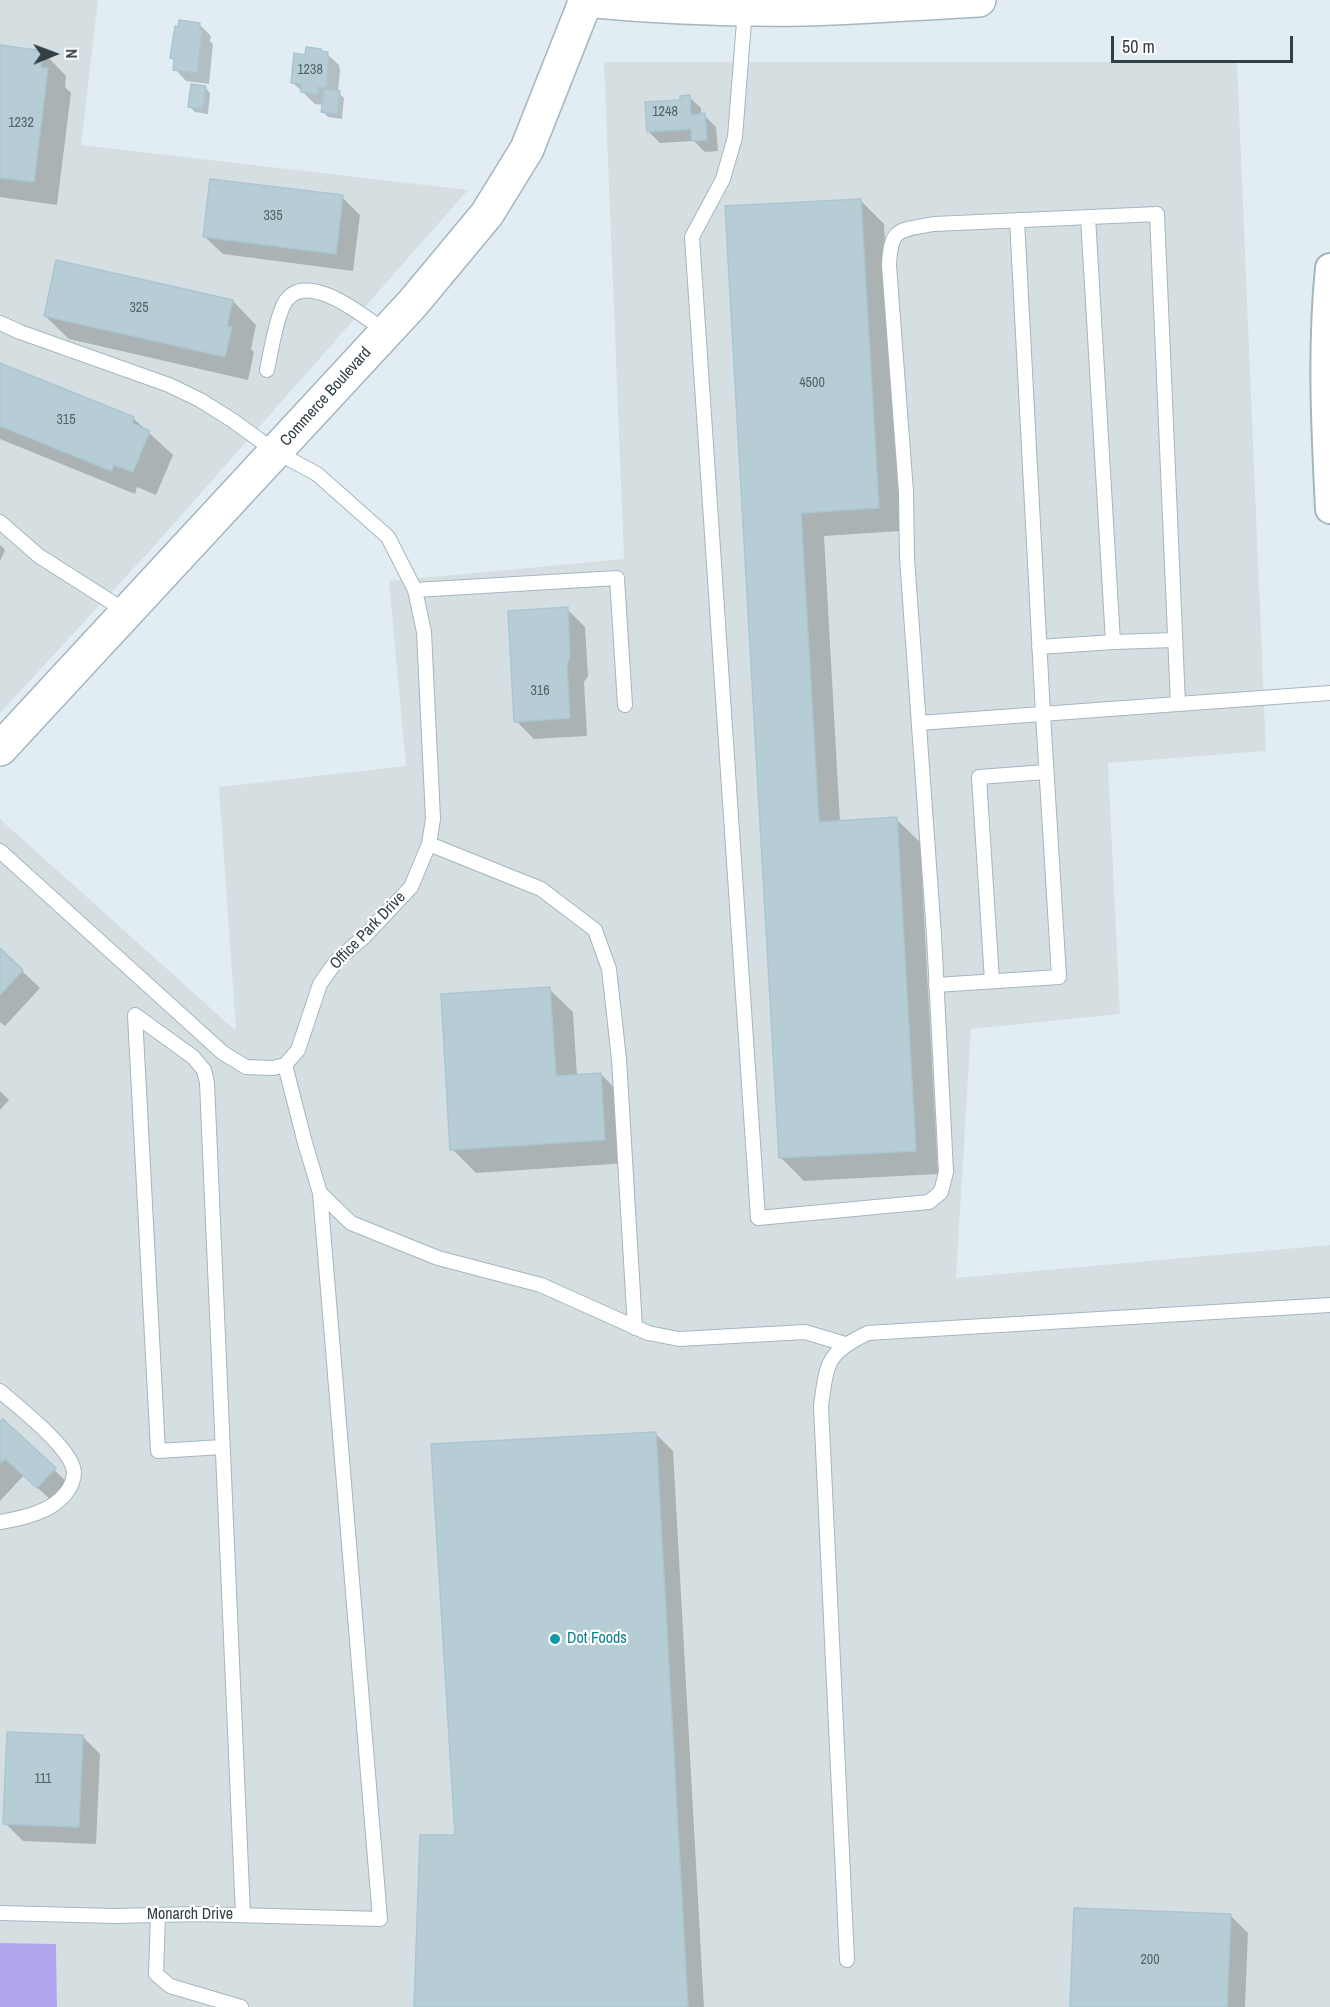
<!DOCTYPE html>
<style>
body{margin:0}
#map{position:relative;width:1330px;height:2007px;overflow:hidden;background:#e2edf3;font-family:"Archivo Narrow",sans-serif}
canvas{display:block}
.north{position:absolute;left:24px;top:24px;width:60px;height:60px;-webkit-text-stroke:4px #fff;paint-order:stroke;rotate:89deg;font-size:16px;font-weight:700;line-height:24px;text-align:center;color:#324046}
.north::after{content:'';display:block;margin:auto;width:21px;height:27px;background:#324046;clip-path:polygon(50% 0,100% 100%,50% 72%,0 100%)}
.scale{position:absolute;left:1111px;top:36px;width:182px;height:27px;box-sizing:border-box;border:3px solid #324046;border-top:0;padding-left:8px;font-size:18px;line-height:21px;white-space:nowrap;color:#324046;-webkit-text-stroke:4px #fff;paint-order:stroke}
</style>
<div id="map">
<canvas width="1330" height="2007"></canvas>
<div class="north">N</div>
<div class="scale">50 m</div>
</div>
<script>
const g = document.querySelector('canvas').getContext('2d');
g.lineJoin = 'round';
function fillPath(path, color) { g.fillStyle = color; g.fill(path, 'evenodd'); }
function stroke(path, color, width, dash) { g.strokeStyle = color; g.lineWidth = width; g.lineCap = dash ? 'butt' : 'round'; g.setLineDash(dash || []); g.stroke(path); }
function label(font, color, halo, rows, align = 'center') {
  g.font = font + ' "Archivo Narrow",sans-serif'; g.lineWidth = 4.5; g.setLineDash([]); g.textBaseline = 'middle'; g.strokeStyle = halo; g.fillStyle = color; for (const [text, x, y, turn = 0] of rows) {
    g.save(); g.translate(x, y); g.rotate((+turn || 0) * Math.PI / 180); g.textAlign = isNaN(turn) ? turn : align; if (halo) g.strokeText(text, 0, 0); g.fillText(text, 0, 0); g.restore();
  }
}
fillPath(new Path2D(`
 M0 0H98L81 145 468 190 156 544 0 713Z
 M604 62H1237L1266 751 1108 763 1120 1014 971 1029 956 1278 1330 1245V2007H57L56 1945 0 1943V819L236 1031 219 787 406 766 389 581 624 559Z`), '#d5dfe2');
fillPath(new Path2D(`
 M0 1943 56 1944 57 2007H0Z`), '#afa6ed');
fillPath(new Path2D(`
 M199 24 211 36 210 41 213 44 209 84 186 81 175 69 176 61 172 58Z
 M0 46 43 52 66 76 65 87 71 93 57 205 0 197Z
 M323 53 327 54 339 65 340 71 338 92 344 98 342 119 328 117 323 112 324 105 315 104 292 82 307 56Z
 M205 87 210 93 208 114 195 112 190 107Z
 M689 97 701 108V115H704L716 127 718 151 705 152 694 141 660 143 648 131Z
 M342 197 360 215 353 271 223 254 205 237Z
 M860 200 884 224 901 531 824 536 840 822 896 819 920 842 938 1174 804 1181 781 1158 727 208Z
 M58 261 233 301 256 325 251 349 254 352 248 380 69 339 45 316Z
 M0 365 133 418 173 455 156 495 137 487 135 494 0 439Z
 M0 545 5 550 0 561Z
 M567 609 585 627 588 676 584 682 587 736 534 739 516 721Z
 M0 950 40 988 5 1026 0 1022Z
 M549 989 573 1012 577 1076 601 1074 624 1098 628 1163 476 1173 452 1149Z
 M0 1091 9 1100 0 1110Z
 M3 1421 72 1487 56 1505 24 1475 0 1501V1424Z
 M655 1433 673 1451 704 2007H416L456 1836Z
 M82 1736 100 1754 96 1844 23 1841 5 1823Z
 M1230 1915 1248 1933 1245 2007H1072Z`), '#0003');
const building = new Path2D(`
 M179 20 200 23 199 30H202L197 73 173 70 174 59 170 58 175 26 178 27Z
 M0 45 44 51 41 67 48 68 34 182 0 178Z
 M306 47 321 49V51L328 52 327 57H329L326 87H318V94L301 92 302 84 291 83 294 53 305 55Z
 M191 84 206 86 203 109 188 107Z
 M324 89 340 91 337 114 321 112Z
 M690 95 691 115 705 113 707 140 692 141 691 129 647 132 645 102 680 100V96Z
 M210 179 343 195 336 254 203 237Z
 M861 199 879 508 801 513 819 822 897 817 916 1151 779 1158 725 206Z
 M56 260 233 300 227 326 232 327 225 357 44 316Z
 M0 363 134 417 132 423 150 431 133 472 114 465 111 471 0 426Z
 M568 607 570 658 567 664 570 718 514 722 508 611Z
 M0 948 23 970 0 995Z
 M550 987 556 1076 601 1073 605 1140 450 1150 441 994Z
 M3 1419 56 1468 37 1488 5 1459 0 1464V1422Z
 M656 1432 688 2007H414L420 1835H455L431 1444Z
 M7 1732 83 1735 79 1827 3 1824Z
 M1074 1908 1231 1914 1227 2007H1070Z`);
fillPath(building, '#b7cdd6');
stroke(building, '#a9c6d2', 1.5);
const service = new Path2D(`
 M745 9 735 137 723 179 692 237 758 1218 929 1202 941 1192 946 1172 934 935 907 558 906 492 889 265C891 226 899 231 934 224L1157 214 1178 704 1330 693
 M1088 217 1113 642 1175 640
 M0 323 20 332 169 385 200 400 232 420 276 452 317 474 388 537 415 590 424 632 433 819 429 844 411 887 364 937 337 960 320 984 298 1050 285 1065 273 1068 246 1067 223 1053 0 851
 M267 370C271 351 275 324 283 306 302 265 364 316 386 332
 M0 522 39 556 127 612
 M415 590 617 578 625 705
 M1039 647 1113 642
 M919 723 1178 704
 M429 844 541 889 595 930 609 969 619 1059 635 1328
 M992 981 979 777 1046 772
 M936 985 1059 977 1043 714 1017 220
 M285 1065 305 1143 320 1193 351 1223 438 1258 541 1285 648 1333 679 1339 805 1332 845 1344
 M0 1391C18 1407 72 1448 74 1472 74 1480 70 1488 66 1493 52 1512 23 1518 0 1522
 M222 1447 158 1451 135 1015 193 1057 204 1070 207 1083 243 1915
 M0 1913 114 1916 199 1914 380 1919 320 1193
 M158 1915 156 1974 170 1986 241 2007
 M847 1960 821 1406C827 1363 826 1353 868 1333L1330 1305`);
const minor = new Path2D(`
 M1330 268C1322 348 1326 429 1330 509`);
const tertiary = new Path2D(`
 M584 0C657 7 731 10 804 9 863 7 921 3 979 0
 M0 749 413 303 487 214 527 149 586 0`);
stroke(service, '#a4b6c0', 16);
stroke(minor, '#a4b6c0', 32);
stroke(tertiary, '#a4b6c0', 36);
stroke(service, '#fff', 14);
stroke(minor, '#fff', 28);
stroke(tertiary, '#fff', 33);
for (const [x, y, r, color] of [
 [555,1639,6,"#0f9aa8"]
]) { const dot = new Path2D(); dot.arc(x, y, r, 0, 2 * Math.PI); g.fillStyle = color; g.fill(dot); stroke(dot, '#fff', 2); }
label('14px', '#53636a', null, [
 ["1238",310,70],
 ["1248",665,112],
 ["1232",21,123],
 ["335",273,216],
 ["325",139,308],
 ["4500",812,383],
 ["315",66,420],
 ["316",540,691],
 ["111",43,1779],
 ["200",1150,1960]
]);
label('16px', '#324046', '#fff', [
 ["Commerce Boulevard",326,397,-48],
 ["Office Park Drive",368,931,-46],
 ["Monarch Drive",190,1915]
]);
label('16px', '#0d838f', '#fff', [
 ["Dot Foods",567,1639]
], 'left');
</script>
